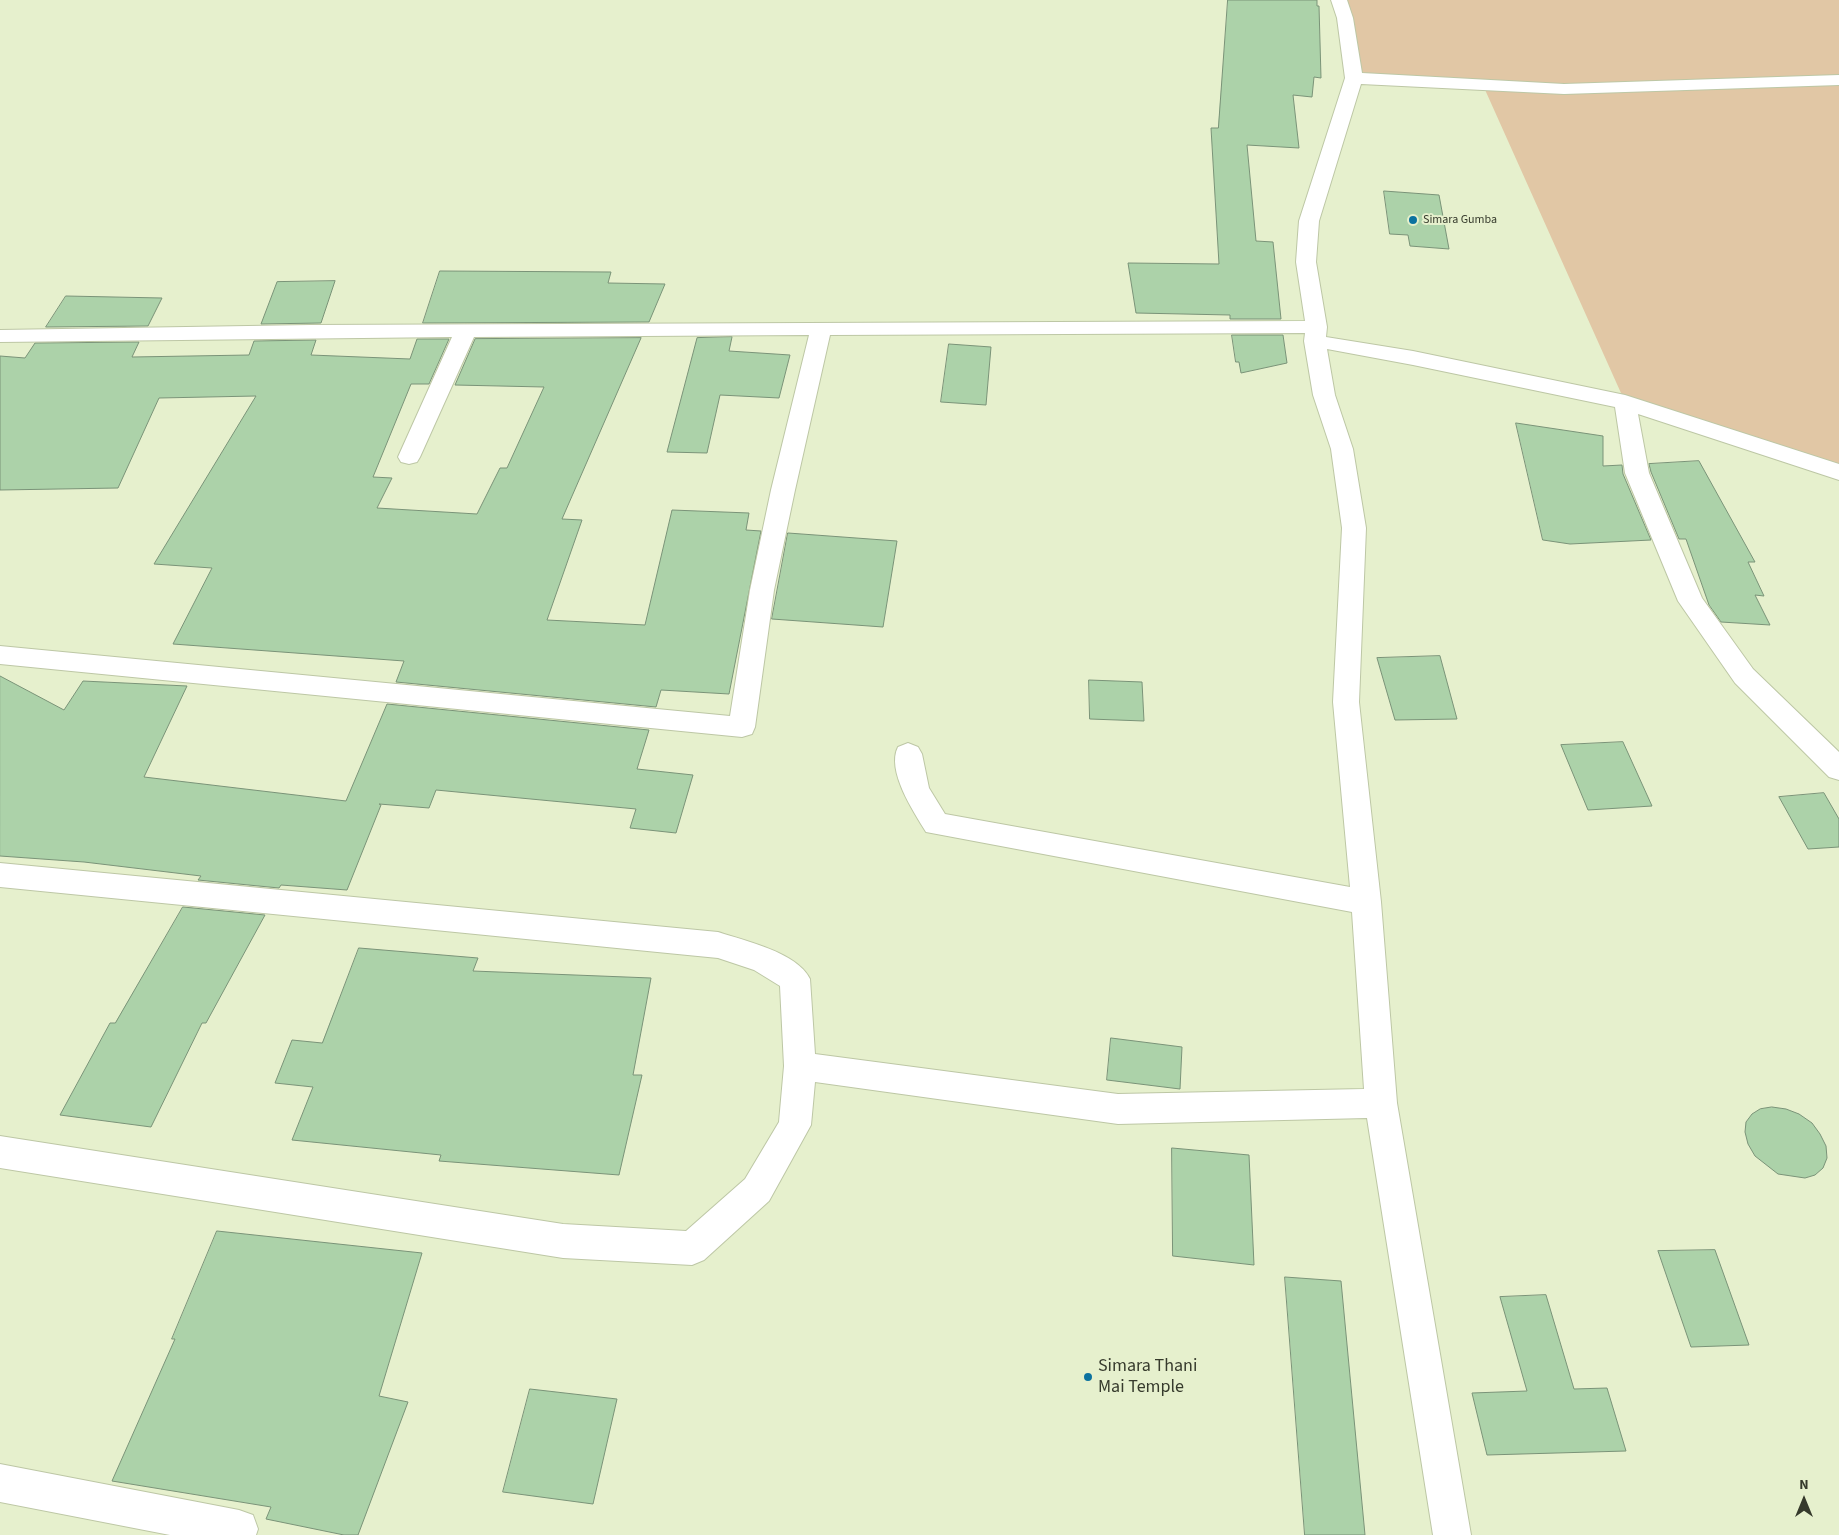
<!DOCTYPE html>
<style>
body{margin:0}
#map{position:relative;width:1839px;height:1535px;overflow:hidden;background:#e6f0cd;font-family:"Source Sans 3",sans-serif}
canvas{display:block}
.north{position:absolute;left:1779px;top:1475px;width:50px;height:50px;-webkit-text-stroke:4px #e6f0cd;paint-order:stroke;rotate:0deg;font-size:14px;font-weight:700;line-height:20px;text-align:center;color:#363a2c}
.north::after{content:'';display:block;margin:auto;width:18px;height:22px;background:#363a2c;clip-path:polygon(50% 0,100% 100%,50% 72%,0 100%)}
</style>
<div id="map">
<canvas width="1839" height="1535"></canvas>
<div class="north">N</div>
</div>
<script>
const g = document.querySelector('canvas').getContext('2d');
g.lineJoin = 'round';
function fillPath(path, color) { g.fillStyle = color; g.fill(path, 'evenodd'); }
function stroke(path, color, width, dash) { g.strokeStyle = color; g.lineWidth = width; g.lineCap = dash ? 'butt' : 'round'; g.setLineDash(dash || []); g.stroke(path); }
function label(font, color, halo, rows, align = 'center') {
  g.font = font + ' "Source Sans 3",sans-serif'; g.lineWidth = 4; g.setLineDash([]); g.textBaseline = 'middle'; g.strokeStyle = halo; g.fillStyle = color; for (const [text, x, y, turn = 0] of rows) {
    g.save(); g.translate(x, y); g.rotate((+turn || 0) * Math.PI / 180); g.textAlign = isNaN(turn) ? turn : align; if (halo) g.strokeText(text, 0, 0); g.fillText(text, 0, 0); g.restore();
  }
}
fillPath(new Path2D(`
 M1339 0H1839V472L1625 402 1482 83 1354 78Z`), '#e1c7a5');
const building = new Path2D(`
 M1228 0H1317V6H1319L1321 78 1314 77 1312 97 1293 95 1299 148 1247 145 1256 241 1273 242 1281 319H1230V315L1136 313 1128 263 1219 264 1211 128H1218Z
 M1384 191 1439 195 1449 249 1410 246 1408 235 1390 234Z
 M440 271 611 272 608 283 665 284 649 322 423 323Z
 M335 281 321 323 261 324 277 282Z
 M66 296 162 298 148 326 46 327Z
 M1232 335H1283L1287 363 1241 373 1239 362H1236Z
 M732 337 729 351 790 355 779 398 720 395 707 453 667 452 697 338Z
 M641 338 562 519 582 520 547 620 645 625 672 510 749 513 746 530 761 531 729 694 661 690 656 707 396 682 404 661 173 644 212 568 154 564 256 396 159 398 118 488 0 490V356L25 358 35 343 139 342 132 357 249 355 254 341 316 340 311 355 410 359 417 339H449L429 384H411L373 477 392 478 377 508 477 514 500 468H507L544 387 455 385 475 339Z
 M949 344 991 347 986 405 941 402Z
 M1516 423 1603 436V466L1622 465 1623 474 1651 540 1570 544 1543 540Z
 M1699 461 1755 562H1748L1764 596 1755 595 1770 625 1721 622 1709 605 1686 539H1679L1651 472 1649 464Z
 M788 533 897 541 883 627 772 619Z
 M1440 656 1457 719 1395 720 1377 658Z
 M0 676 64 710 83 681 187 686 144 777 346 801 387 704 649 730 637 769 693 775 676 833 630 828 636 809 436 790 429 808 379 804 381 805 347 890 281 885 279 888 198 880 201 876 84 862 0 856Z
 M1089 680 1142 682 1144 721 1090 719Z
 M1623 742 1652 806 1588 810 1561 745Z
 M1824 793 1839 819V847L1808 849 1779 797Z
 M183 907 265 915 206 1023H202L151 1127 60 1115 110 1023H115Z
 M359 948 478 958 473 971 651 978 633 1075H642L619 1175 439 1161 441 1155 292 1140 313 1087 275 1083 292 1040 322 1043Z
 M1111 1038 1182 1047 1180 1089 1107 1080Z
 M1772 1107 1786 1109 1799 1114 1812 1123 1820 1134 1826 1146 1827 1158 1823 1168 1815 1175 1805 1178 1778 1174 1755 1156 1748 1144 1745 1132 1746 1122 1752 1114 1760 1109Z
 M1172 1148 1249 1155 1254 1265 1173 1256Z
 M217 1231 422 1253 379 1396 408 1402 358 1535H344L266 1519 271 1507 112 1481 175 1339H172Z
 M1715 1250 1749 1345 1691 1347 1658 1251Z
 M1285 1277 1341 1281 1365 1535H1305Z
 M1546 1295 1574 1389 1607 1388 1626 1451 1487 1455 1472 1393 1527 1391 1500 1297Z
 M530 1389 617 1399 593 1504 503 1492Z`);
fillPath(building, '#acd2a9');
stroke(building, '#7a9378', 1);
const minor = new Path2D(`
 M1331 0H1347L1353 18 1362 73 1564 84 1839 75V85L1564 94 1361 84 1319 221 1316 262 1327 327 1326 337 1413 351 1625 395 1839 464V480L1638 414 1649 473 1702 598 1753 669 1839 752V780L1829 777 1735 683 1678 601 1625 473 1615 407 1413 365 1327 349 1335 395 1353 449 1366 528 1359 702 1381 902 1397 1103 1471 1535H1433L1367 1118 1118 1124 815 1082 811 1125 769 1201 704 1260 692 1265 563 1258 0 1168V1136L563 1224 686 1231 745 1179 779 1122 784 1066 780 986 754 970 718 958 0 887V863L718 932C745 941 797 952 810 979L815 1054 1118 1094 1364 1089 1352 912 926 832C913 811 886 770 898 747L908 743 918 747 922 754 929 788 945 814 1350 887 1333 702 1342 528 1331 449 1313 395 1304 341 1305 333 830 335 795 490 774 590 755 727 752 734 742 737 0 664V646L730 716 750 590 771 490 809 335 474 337 420 457 417 462 409 464 401 462 398 457 452 337 0 342V330L310 325 1305 321 1296 262 1299 221 1345 78 1337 18Z
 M0 1464 239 1510 253 1515 258 1529 256 1535H170L0 1502Z`);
stroke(minor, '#bdc7a5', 2);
fillPath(minor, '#fff');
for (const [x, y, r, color] of [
 [1413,220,5,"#0c729f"],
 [1088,1377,5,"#0c729f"]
]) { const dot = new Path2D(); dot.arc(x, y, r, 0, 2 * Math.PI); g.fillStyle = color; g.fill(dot); stroke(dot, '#e6f0cd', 2); }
label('12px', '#363a2c', '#e6f0cd', [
 ["Simara Gumba",1423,220]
], 'left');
label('18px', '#363a2c', '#e6f0cd', [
 ["Simara Thani",1098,1367],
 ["Mai Temple",1098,1388]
], 'left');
</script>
